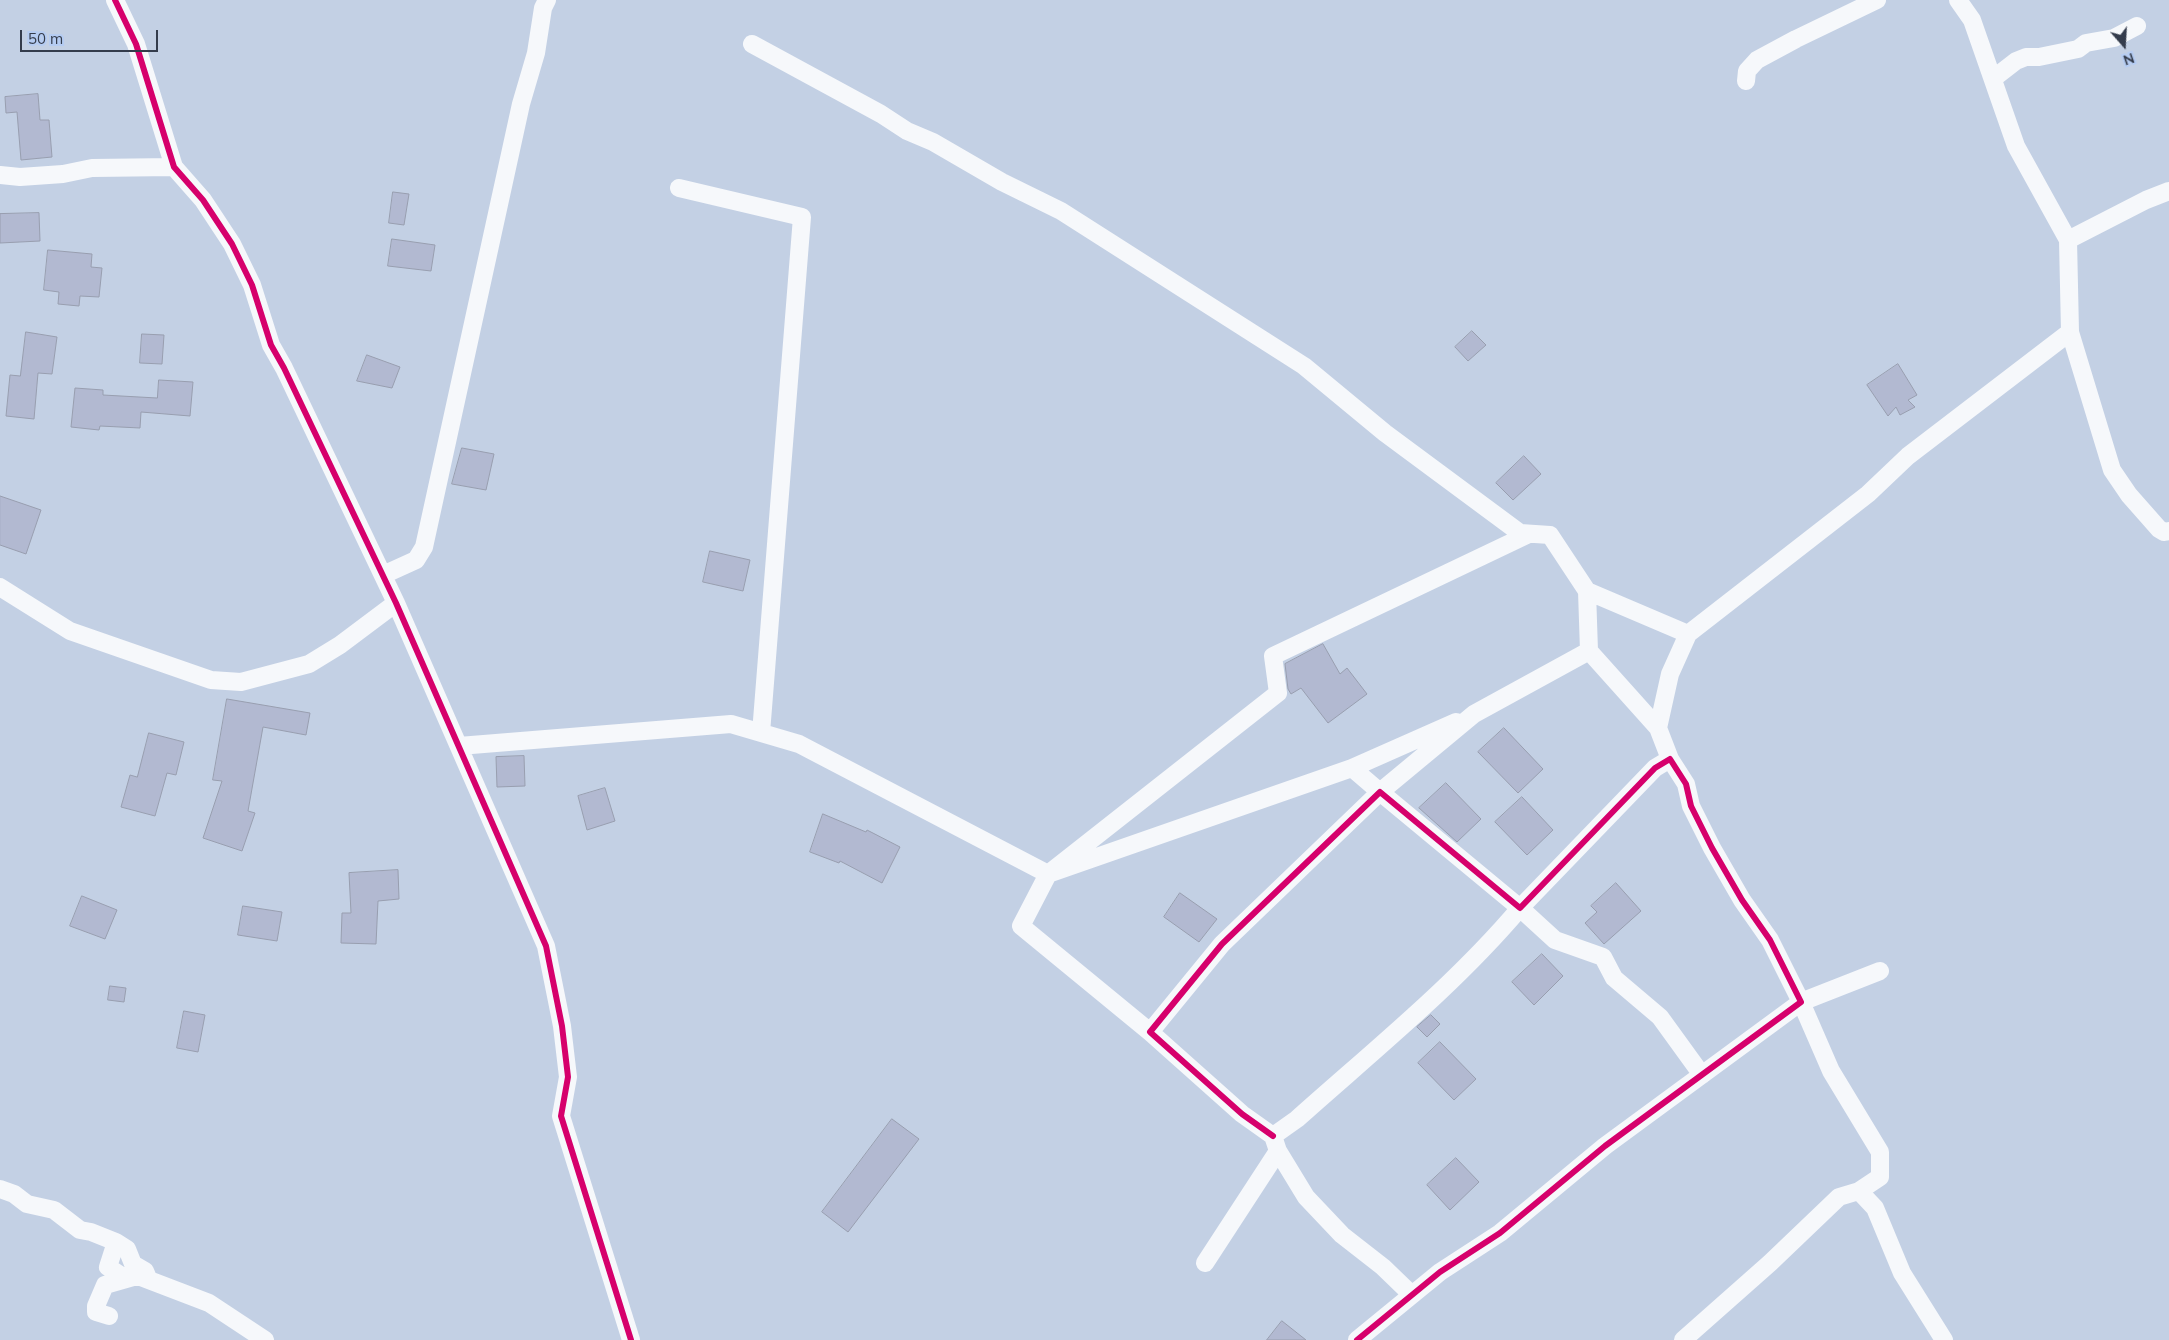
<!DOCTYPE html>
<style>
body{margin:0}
#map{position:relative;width:2169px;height:1340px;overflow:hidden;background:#c3d0e4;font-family:Mulish,sans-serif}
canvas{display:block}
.north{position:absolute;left:2099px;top:20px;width:50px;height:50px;-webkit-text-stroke:4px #b5ccf2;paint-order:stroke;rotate:161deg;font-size:14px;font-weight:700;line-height:20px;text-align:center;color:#343c4c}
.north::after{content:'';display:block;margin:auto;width:18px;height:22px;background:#343c4c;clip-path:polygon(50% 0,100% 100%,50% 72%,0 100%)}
.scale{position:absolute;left:20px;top:30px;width:138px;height:22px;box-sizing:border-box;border:2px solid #343c4c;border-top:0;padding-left:6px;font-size:15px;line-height:18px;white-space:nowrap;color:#343c4c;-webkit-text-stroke:4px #b5ccf2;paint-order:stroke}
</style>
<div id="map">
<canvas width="2169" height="1340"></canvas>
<div class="north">N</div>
<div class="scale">50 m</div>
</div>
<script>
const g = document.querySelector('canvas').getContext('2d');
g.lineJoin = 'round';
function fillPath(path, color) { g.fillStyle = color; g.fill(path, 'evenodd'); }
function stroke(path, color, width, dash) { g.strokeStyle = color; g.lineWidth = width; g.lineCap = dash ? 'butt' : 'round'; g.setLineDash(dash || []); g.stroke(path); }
const building = new Path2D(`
 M38 94 40 120H49L52 157 21 160 17 112 6 113 5 97Z
 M393 192 409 194 404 225 389 223Z
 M39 213 40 241 0 243V214Z
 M392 239 435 245 431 271 388 266Z
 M48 250 92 254 91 267 102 268 99 297 80 296 79 306 58 304 59 292 44 290Z
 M1472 331 1486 345 1468 361 1455 347Z
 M26 332 57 337 52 374 38 373 34 419 6 416 10 375 20 376Z
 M142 334 164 335 162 364 140 363Z
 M367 355 400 367 392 388 357 381Z
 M1898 364 1917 395 1908 400 1915 407 1900 415 1896 407 1888 416 1867 385Z
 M159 380 193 382 190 416 141 412 140 428 100 426 99 430 71 427 75 388 103 390V395L157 398Z
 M462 448 494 454 486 490 452 484Z
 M1524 456 1541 474 1513 500 1496 483Z
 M0 496 41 510 26 554 0 545Z
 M710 551 750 560 743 591 703 582Z
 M1323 644 1340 674 1347 668 1367 694 1328 723 1301 688 1291 694 1288 689 1285 664Z
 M227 699 310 713 306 735 263 727 248 811 255 813 242 851 203 838 222 781 213 780Z
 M1504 728 1543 769 1518 793 1478 752Z
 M149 733 184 742 176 775 167 773 155 816 121 807 130 775 137 777Z
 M524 756 525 786 497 787 496 757Z
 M1446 783 1481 819 1457 842 1419 808Z
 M605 788 615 821 587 830 578 796Z
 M1522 797 1553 830 1527 855 1495 822Z
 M823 814 866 832 867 830 900 847 882 883 840 861 839 863 810 852Z
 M398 870 399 899 378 901 376 944 341 943 342 913H351L349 873Z
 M1616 883 1641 911 1604 944 1585 923 1597 912 1591 906Z
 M1180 893 1217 919 1199 942 1164 917Z
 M82 896 117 910 105 939 70 926Z
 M243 906 282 912 277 941 238 935Z
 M1542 954 1563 976 1534 1005 1512 982Z
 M110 986 126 988 124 1002 108 1000Z
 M184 1011 205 1015 198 1052 177 1048Z
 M1431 1015 1440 1024 1427 1037 1417 1027Z
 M1440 1042 1476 1079 1454 1100 1418 1063Z
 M892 1119 919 1139 848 1232 822 1212Z
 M1456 1158 1479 1182 1450 1210 1427 1185Z
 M1282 1321 1306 1340H1267Z`);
fillPath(building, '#b2b9d1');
stroke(building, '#989eaf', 1);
stroke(new Path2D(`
 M115 0 136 44 174 167 203 200 232 244 252 285 271 345 284 368 396 603 546 946 562 1026 568 1077 561 1116 631 1340
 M1958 0 1972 20 2016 146 2068 240
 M752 44 881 114 907 131 933 142 1002 182 1061 211 1304 366 1385 433 1520 533 1550 535 1587 591 1589 651 1658 728 1670 759
 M1994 78 2016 61 2026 57H2039L2078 49 2086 43 2114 38 2137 26
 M1746 81 1747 71 1757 60 1796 39 1877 0
 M0 175 20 177 63 174 92 168 174 167
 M679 188 802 217 761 733
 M2070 332 2112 470 2129 495 2159 529 2164 532 2169 531
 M383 575 416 560 424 547 521 104 536 53 543 8 547 0
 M0 587 70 631 211 680 241 682 309 664 340 645 396 603
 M1587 591 1688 634 1868 494 1908 456 2070 332 2068 240 2146 200 2169 191
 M1658 728 1670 674 1688 634
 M459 746 731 724 799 744 1048 874 1278 693 1273 656 1529 534
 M1352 768 1456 722
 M1150 1032 1021 926 1048 874 1352 768 1380 792 1474 714 1589 651
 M1273 1136 1242 1114 1150 1032 1222 944 1380 792 1520 908 1655 768 1670 759 1686 784 1691 806 1712 848 1742 900 1770 940 1801 1002 1605 1146 1500 1233 1440 1272 1357 1340
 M1278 1151 1273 1136 1297 1119C1373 1051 1454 986 1520 908L1555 940 1603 957 1614 978 1660 1017 1702 1075
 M0 1189 14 1194 27 1204 54 1210 80 1230 91 1232 116 1242
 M1859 1191 1880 1177V1152L1831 1071 1801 1002 1880 971
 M1205 1263 1278 1151 1306 1197 1342 1235 1383 1267 1412 1295
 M126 1279 108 1267 116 1242 127 1249 133 1264 145 1271 148 1278
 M109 1316 96 1312V1306L105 1285 133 1277H141L209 1303 265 1340
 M1683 1340 1770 1263 1839 1197 1859 1191 1875 1208 1902 1273 1944 1340`), '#f6f8fb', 18);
stroke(new Path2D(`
 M115 0 136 44 174 167 203 200 232 244 252 285 271 345 284 368 396 603 546 946 562 1026 568 1077 561 1116 631 1340
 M1273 1136 1242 1114 1150 1032 1222 944 1380 792 1520 908 1655 768 1670 759 1686 784 1691 806 1712 848 1742 900 1770 940 1801 1002 1605 1146 1500 1233 1440 1272 1357 1340`), '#d6006c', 6);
</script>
